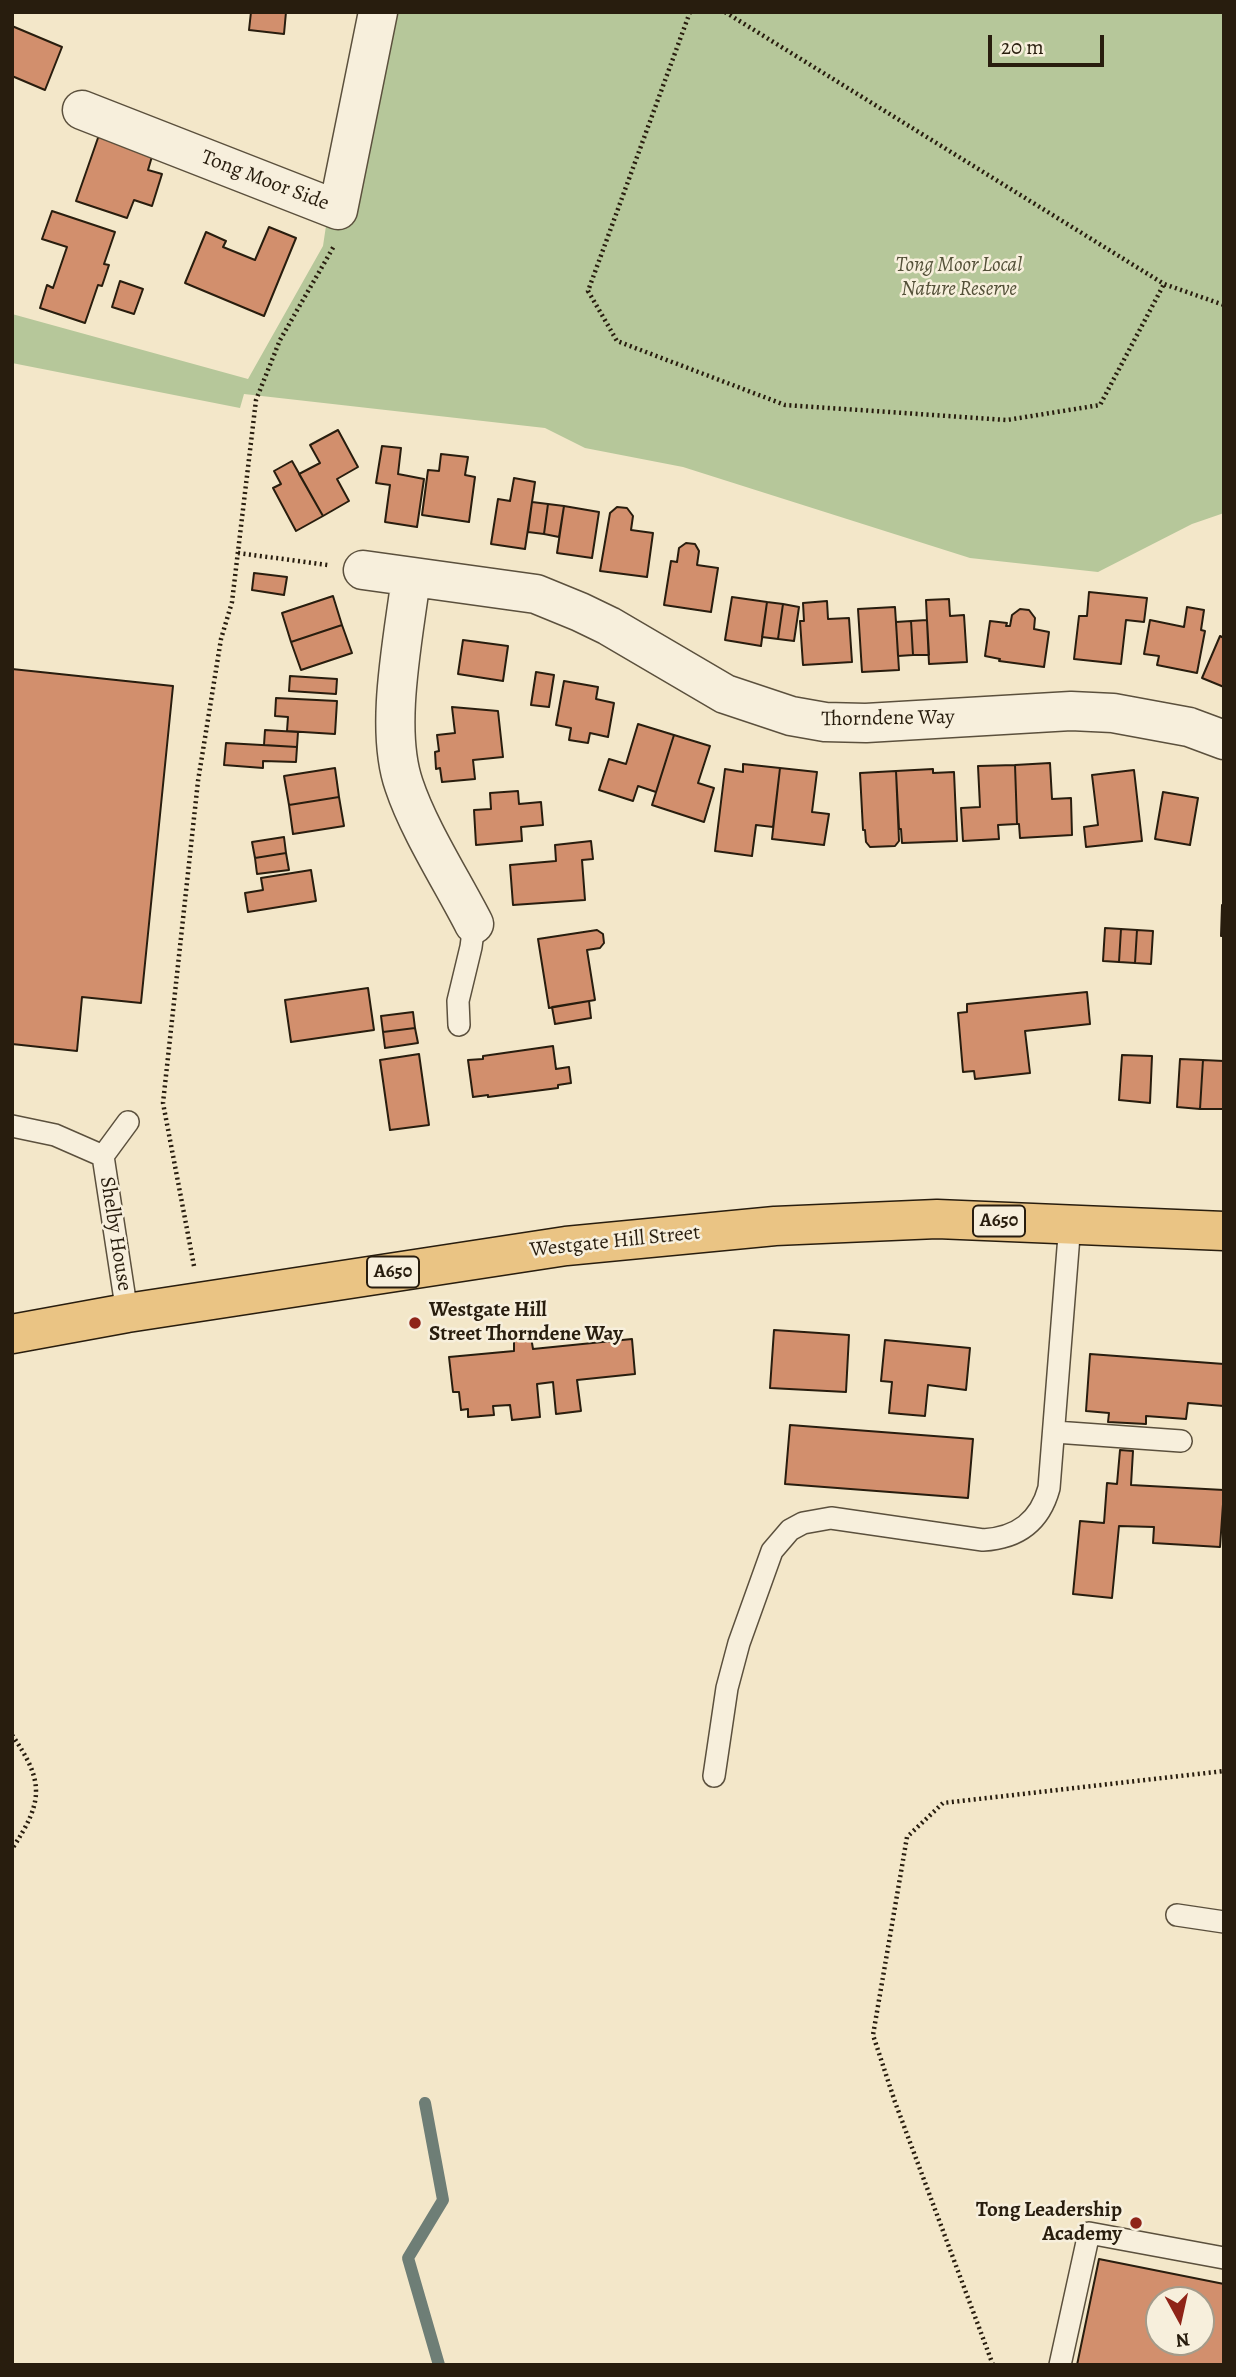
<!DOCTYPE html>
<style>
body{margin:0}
#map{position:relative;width:1236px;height:2377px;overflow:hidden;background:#f3e7c9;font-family:Alegreya,serif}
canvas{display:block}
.frame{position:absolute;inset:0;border:14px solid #281d0e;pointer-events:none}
.north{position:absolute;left:1145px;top:2286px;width:70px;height:70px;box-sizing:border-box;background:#f7efdc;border:2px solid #a49b8a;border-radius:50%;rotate:172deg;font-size:19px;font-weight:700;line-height:28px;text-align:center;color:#281d0e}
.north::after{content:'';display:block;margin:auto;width:24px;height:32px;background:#8f2418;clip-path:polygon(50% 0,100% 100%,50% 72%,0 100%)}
.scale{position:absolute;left:988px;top:35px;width:116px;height:32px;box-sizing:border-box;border:4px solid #281d0e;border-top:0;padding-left:9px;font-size:21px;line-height:24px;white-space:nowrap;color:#281d0e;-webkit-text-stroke:5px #f7efdc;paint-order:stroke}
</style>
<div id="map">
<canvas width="1236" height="2377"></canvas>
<div class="frame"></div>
<div class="north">N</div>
<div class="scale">20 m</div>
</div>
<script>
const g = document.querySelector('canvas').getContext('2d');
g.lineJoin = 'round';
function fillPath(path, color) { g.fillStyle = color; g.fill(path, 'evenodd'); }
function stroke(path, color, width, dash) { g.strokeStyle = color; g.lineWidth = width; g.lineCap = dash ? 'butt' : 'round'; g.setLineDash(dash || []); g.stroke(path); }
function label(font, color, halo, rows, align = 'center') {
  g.font = font + ' Alegreya,serif'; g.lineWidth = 5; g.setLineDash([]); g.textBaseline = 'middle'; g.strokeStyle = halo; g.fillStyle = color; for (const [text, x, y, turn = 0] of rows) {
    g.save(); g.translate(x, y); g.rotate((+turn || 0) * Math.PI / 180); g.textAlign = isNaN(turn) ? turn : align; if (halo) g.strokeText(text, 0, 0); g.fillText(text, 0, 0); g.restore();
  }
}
fillPath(new Path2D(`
 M365 12H1224V513L1192 524 1098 572 970 558 683 467 585 448 545 428 244 394 240 408 12 363V314L248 379 323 246 333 179Z`), '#b6c79a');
stroke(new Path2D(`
 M425 2103 443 2200 408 2258 439 2365`), '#6e7e76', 12);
const building = new Path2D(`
 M251 12H286L284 34 249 30Z
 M12 26 62 47 45 90 12 76Z
 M99 135 153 153 148 170 162 174 152 206 134 200 127 218 76 201Z
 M52 211 115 232 104 264 109 265 102 286 98 285 85 323 40 308 47 285 53 288 67 247 42 239Z
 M269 227 296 238 264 316 185 283 206 232 226 241 223 247 255 260Z
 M120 281 143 289 134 314 112 307Z
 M338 430 358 467 337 479 349 501 323 516 299 474 320 463 310 445Z
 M382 446 401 448 398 474 424 479 417 527 385 522 390 485 376 483Z
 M441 454 468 457 465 475 475 477 469 522 422 515 428 470 439 471Z
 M292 461 323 516 296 531 273 488 281 484 274 471Z
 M514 478 535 482 525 549 491 544 498 499 510 501Z
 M532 502 548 504 544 534 528 532Z
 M548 504 564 506 559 537 544 534Z
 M564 506 599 512 592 558 557 553Z
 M617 507 627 508 633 516 631 530 653 533 647 577 600 571 610 513Z
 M686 543 695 544 699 551 697 565 718 568 711 612 664 605 671 561 677 562 679 548Z
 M254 573 287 577 284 595 252 590Z
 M1089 592 1147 598 1144 622 1126 620 1121 664 1074 659 1079 616H1087Z
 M333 596 342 625 291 642 282 613Z
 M732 597 767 602 761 646 725 640Z
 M949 599 950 616 964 615 967 662 929 664 926 600Z
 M827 601 828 619 849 618 852 662 803 665 800 621H804L803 603Z
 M767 602 783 604 778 639 762 637Z
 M783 604 799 607 794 641 778 639Z
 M895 607 899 670 862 672 858 609Z
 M1187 607 1204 610 1201 630 1205 631 1197 673 1157 665 1159 656 1144 654 1150 620 1184 627Z
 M1020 609 1029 610 1035 618 1034 629 1049 632 1044 667 999 661 1000 659 985 656 990 621 1007 623 1006 626H1010L1012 615Z
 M927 620 929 655H913L911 621Z
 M911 621 913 655 898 656 896 622Z
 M342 625 352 653 301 670 291 642Z
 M1220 636 1224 638V687L1202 678Z
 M463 640 508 646 503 681 458 674Z
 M12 669 173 686 141 1003 82 997 77 1051 12 1044Z
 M536 672 554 675 549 707 531 705Z
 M290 676 337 679 336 694 289 691Z
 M564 681 598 687 596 699 614 703 608 737 590 733 588 743 569 740 571 728 556 725Z
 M276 698 337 701 335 734 287 731 288 717 275 716Z
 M452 707 498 711 503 757 473 760 475 779 442 782 440 768 436 769 435 752 439 751 437 735 455 733Z
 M638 724 674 735 656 792 638 786 633 801 599 790 609 759 626 764Z
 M265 730 298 732 297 747 264 745Z
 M674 735 710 746 698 783 714 788 704 822 652 805Z
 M226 743 297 747 296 762 263 761V768L224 765Z
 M1050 763 1052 799 1071 798 1072 835 1020 838 1019 824H1017L1015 765Z
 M743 764 780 768 773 827 756 825 752 856 715 851 725 769 743 772Z
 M1015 765 1017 824 998 825 999 839 963 841 961 808 980 807 978 766Z
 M335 768 339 797 289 805 284 776Z
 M780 768 817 772 812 812 829 814 824 845 772 839Z
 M933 769V773L954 772 957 841 902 843 901 829H899L896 771Z
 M1134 770 1142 841 1086 847 1084 827 1098 825 1092 775Z
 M896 771 899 841 895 846 870 847 866 842 865 830H863L860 773Z
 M518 791 519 804 541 802 543 825 521 827 522 841 476 845 474 810 491 809 490 793Z
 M1163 792 1198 798 1190 845 1155 839Z
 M339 797 344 826 293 834 289 805Z
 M284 837 286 853 255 858 252 842Z
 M591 841 593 859 582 860 585 900 513 905 510 865 556 861 555 845Z
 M286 853 289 870 257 874 255 858Z
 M311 870 316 901 248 912 245 893 263 890 261 878Z
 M1222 905H1224V936H1221Z
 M1105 928 1121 929 1119 962 1103 961Z
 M1121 929 1137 930 1135 963 1119 962Z
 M597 930 603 934 604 943 600 948 587 950 595 1000 549 1008 538 939Z
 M1137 930 1153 931 1151 964 1135 963Z
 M368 988 374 1030 291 1042 285 1000Z
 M1087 992 1090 1024 1025 1031 1030 1073 975 1079 974 1071 963 1072 958 1013 967 1012V1004Z
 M589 1001 591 1018 555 1024 552 1007Z
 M413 1012 415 1028 383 1032 381 1016Z
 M415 1028 418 1043 385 1048 383 1032Z
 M553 1046 556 1069 569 1067 571 1083 558 1085V1088L488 1097V1095L473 1097 468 1060 483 1059V1056Z
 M419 1054 429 1125 390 1130 380 1060Z
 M1122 1055 1152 1056 1150 1103 1119 1100Z
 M1180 1059 1203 1060 1200 1109 1177 1107Z
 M1203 1060 1224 1061 1223 1109H1200Z
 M774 1330 849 1335 846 1392 770 1388Z
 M531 1337 533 1349 632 1339 635 1374 577 1380 581 1411 556 1414 553 1382 537 1384 540 1417 512 1420 510 1405 493 1406 494 1415 468 1417V1409L461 1410 459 1392H453L449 1357 514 1351V1339Z
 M885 1340 970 1348 966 1390 928 1385 925 1416 889 1413 892 1382 881 1381Z
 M1090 1354 1224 1364V1406L1188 1403 1186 1419 1146 1416V1424L1108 1422 1109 1413 1086 1411Z
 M790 1425 973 1439 968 1498 785 1484Z
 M1120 1450 1133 1451 1131 1485 1224 1490 1220 1547 1153 1543 1154 1527 1119 1526 1112 1598 1073 1594 1080 1521 1104 1523 1107 1483 1117 1484Z
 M1099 2259 1224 2284V2365H1077ZM1159 2300H1201V2342H1159Z`);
fillPath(building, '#d28f6d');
stroke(building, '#281d0e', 2);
const lane = new Path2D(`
 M459 1025 458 1001 471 947 474 924
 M12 1126 55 1135 103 1156 127 1313
 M103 1156 128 1122
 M1055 1432 1181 1441
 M714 1776 727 1688 739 1643 772 1551 790 1530 803 1523 831 1518 983 1540C1018 1538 1040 1521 1049 1488L1070 1223
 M1177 1915 1224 1922
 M1060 2365 1089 2233 1224 2258`);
const street = new Path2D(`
 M82 110 338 210 378 12
 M363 570 536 594 580 612 609 626 725 694 791 716 825 722 866 723 1071 711 1113 713 1189 727 1224 740
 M411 577C404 636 384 728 404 785 419 830 452 881 474 924`);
const highway = new Path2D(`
 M12 1334 127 1313 566 1246 775 1226 937 1219 1224 1231`);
stroke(lane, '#5b503d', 24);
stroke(street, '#5b503d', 41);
stroke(highway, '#281d0e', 41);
stroke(new Path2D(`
 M690 12 588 291 617 341 785 405 1007 420 1100 405 1164 284
 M725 12 1164 284 1224 305
 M238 553 328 565
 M194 1266 163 1103 198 781 221 639 232 602 256 400 280 340 334 246
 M12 1735C45 1782 43 1802 12 1849
 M993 2365 895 2102 873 2035 907 1837 943 1803 1224 1771`), '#281d0e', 4.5, [2, 3.5]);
stroke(lane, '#f7efdc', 21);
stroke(street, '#f7efdc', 38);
stroke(highway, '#eac484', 38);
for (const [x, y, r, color] of [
 [415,1323,7,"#8f2418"],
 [1136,2223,7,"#8f2418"]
]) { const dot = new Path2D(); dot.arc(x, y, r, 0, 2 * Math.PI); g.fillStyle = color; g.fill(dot); stroke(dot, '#f7efdc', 2.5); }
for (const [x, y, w] of [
 [999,1221,52],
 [393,1272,52]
]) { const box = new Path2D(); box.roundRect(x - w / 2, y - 15.5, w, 31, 5); g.fillStyle = '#f7efdc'; g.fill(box); stroke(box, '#281d0e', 2); }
label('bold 19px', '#281d0e', null, [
 ["A650",999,1221],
 ["A650",393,1272]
]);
label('21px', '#281d0e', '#f7efdc', [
 ["Tong Moor Side",265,181,21],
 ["Thorndene Way",888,719,-1],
 ["Shelby House",115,1234,81],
 ["Westgate Hill Street",615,1242,-6]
]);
label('italic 21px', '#535038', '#f7efdc', [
 ["Tong Moor Local",959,266],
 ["Nature Reserve",959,290]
]);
label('bold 21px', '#281d0e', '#f7efdc', [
 ["Westgate Hill",429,1311],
 ["Street Thorndene Way",429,1335],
 ["Tong Leadership",1122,2211,"right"],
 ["Academy",1122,2235,"right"]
], 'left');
</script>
